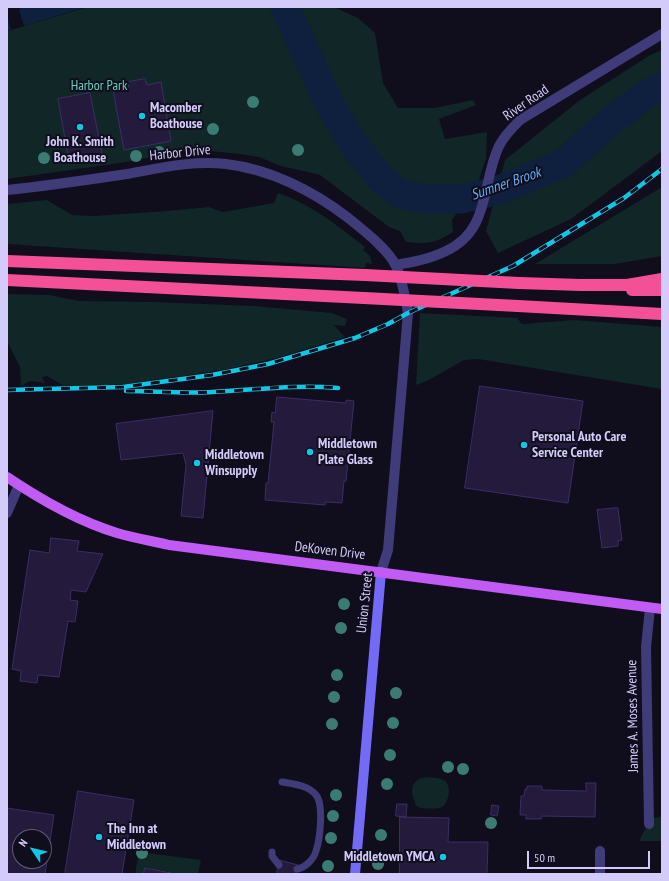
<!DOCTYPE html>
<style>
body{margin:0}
#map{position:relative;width:669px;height:881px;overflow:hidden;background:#100d1d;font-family:"PT Sans Narrow",sans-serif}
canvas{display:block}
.frame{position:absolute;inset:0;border:8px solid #d3ccfb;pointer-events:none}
.north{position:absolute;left:12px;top:829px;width:40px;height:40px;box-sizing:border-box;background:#100d1d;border:1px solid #5e5976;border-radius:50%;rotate:305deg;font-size:11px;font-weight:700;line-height:16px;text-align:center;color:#d3ccfb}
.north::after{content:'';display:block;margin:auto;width:14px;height:18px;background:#10c7e4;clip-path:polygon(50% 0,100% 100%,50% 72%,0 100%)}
.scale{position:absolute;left:527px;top:851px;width:123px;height:18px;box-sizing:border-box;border:2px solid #d3ccfb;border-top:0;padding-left:5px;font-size:12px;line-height:14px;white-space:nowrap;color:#d3ccfb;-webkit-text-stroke:3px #100d1d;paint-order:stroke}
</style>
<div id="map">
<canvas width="669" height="881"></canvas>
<div class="frame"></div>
<div class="north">N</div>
<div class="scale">50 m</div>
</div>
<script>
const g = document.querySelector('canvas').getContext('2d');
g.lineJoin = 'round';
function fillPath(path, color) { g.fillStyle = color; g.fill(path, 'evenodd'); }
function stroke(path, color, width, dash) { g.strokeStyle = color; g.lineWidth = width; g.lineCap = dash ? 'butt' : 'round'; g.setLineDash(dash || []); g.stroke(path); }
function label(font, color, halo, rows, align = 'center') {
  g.font = font + ' "PT Sans Narrow",sans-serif'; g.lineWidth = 4; g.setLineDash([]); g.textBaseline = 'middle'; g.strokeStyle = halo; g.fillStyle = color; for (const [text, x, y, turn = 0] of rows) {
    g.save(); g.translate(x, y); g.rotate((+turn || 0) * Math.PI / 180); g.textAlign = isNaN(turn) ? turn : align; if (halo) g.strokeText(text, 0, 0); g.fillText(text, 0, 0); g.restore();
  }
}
fillPath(new Path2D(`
 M88 7H334L358 18 375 33 383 83 398 108H434L473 100 476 105 439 119 445 139 487 132 486 158 478 183 452 220 453 232C434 244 428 244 406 242L400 231 389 227 320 175 281 166 259 157 240 154 200 150 181 152 120 163 7 179V31Z
 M662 50V151L571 219 498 253 486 231 505 160 580 100 650 55Z
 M662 187V256L615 264H535Z
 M278 193C311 204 338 226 365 247L363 250 370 256 372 264 366 263 365 268 7 244V204L47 200 72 215 94 216 166 211 209 207 223 212 274 203Z
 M7 294 49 295 79 301 154 302 253 306 332 313 347 319 345 326 334 325 345 337 281 357 223 370 126 384 64 386 47 376 42 377 45 383 30 381 21 386 20 367 7 341Z
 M420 313 517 318 522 324 574 320 662 327V389L478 359 464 360 427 381 416 385Z
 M427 777C432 778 440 777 445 781 452 787 449 805 440 808 435 809 423 809 418 807 415 805 415 802 414 799 409 788 414 778 427 777Z
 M662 817V841H639L645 829 651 825 654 818Z
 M139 852 201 860 198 874H171V872L145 868 144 874H135Z`), '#112626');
fillPath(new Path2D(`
 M7 7H86L7 31Z`), '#0f203f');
fillPath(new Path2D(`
 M7 7H25L19 9 24 26 11 30 7 15Z`), '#100d1d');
stroke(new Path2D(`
 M285 7 329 103 354 145 382 180 402 194 425 199H462L499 190 564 163 606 125 648 93 662 87`), '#0f203f', 29);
const building = new Path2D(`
 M145 79 147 85 161 82 171 141 124 150 113 90 129 87 128 82Z
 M90 93 102 154 69 161 58 99Z
 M480 386 583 401 568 503 465 488Z
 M277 397 346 403V400L354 401 346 481H344L342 503 325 502V505L265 500 266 483H268L274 422H271L272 412 275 413Z
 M213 411 203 518 181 516 186 465 183 453 121 460 116 424Z
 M618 508 622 540 618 541V546L602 548 597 510Z
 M51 538 79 541 77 551 103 554 86 592 71 590 70 600 78 601 75 622 68 621 59 677 38 675 37 683 20 681 21 671 12 669 30 550 49 553Z
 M586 783H596L595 817 542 816 541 819H526V815H520L521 796H524L525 789H527V786H542V790L586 791Z
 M78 791 134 800 122 874H65Z
 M397 804H407L406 817 396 816Z
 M492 805 499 806 497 816 491 815Z
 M7 808 54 815 45 874H7ZM20 837H44V861H20Z
 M400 817 449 818 448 842H488L487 874H390H399Z
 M279 860 298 865 296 874H277Z
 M145 868 171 873V874H144Z`);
fillPath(building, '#231a3c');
stroke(building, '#3b2e67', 1);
stroke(new Path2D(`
 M282 782C293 784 308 785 316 795 324 805 320 839 316 851 314 859 305 868 297 869
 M272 852V856L279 865`), '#403b79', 7);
stroke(new Path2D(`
 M7 190C47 186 87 180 127 174 160 168 193 160 226 164 270 169 313 191 347 217 362 229 388 249 396 266 403 281 405 298 408 313L388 550 381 572
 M396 265C413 262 430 259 446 251 491 230 481 184 499 146 504 136 512 128 520 120L662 34
 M7 513 19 485
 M649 824 646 647 650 608
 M600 874V851`), '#403b79', 10);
stroke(new Path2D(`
 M355 874 381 572`), '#736af5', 10);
stroke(new Path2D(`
 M7 477C41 500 78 521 117 533 134 538 152 541 169 545L662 609`), '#c05bf4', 10);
stroke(new Path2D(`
 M7 261 365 275
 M7 280 364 298
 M519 283 581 285H627L662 279
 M632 290H662
 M518 306 662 314`), '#f35098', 12);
const rail = new Path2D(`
 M7 390 123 387 212 375 268 364 355 338 388 324 408 313 513 266 624 198 662 169
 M126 391C155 391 183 394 212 392 255 390 295 384 338 388`);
stroke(rail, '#10c7e4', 4.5);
stroke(rail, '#100d1d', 3, [9]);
stroke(new Path2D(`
 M365 275 519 283
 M364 298 518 306`), '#f35098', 12);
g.fillStyle = '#3b7b74';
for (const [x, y] of [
 [253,102],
 [213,129],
 [298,150],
 [159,152],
 [136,156],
 [44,158],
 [344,604],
 [341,628],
 [337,675],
 [396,693],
 [334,697],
 [393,723],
 [332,724],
 [390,755],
 [448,767],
 [463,769],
 [387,784],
 [336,795],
 [333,816],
 [491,823],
 [381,835],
 [331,838],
 [142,853],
 [378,864],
 [328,866]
]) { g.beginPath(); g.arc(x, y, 6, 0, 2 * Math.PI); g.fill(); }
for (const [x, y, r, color] of [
 [142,116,4,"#10c7e4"],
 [80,127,4,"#10c7e4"],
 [524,445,4,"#10c7e4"],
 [310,452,4,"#10c7e4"],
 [197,463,4,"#10c7e4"],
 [99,837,4,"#10c7e4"],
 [443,857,4,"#10c7e4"]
]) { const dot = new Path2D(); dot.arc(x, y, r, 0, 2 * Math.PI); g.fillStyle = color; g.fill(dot); stroke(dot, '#100d1d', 1.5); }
label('14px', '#5fd5bc', '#100d1d', [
 ["Harbor Park",99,86]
]);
label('14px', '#d3ccfb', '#100d1d', [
 ["River Road",526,103,-35],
 ["Harbor Drive",180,153,-6],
 ["DeKoven Drive",330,551,7],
 ["Union Street",365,603,-84],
 ["James A. Moses Avenue",633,716,-91]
]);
label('bold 14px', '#d3ccfb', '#100d1d', [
 ["Macomber",150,108],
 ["Boathouse",150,124],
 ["John K. Smith",80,142,"center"],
 ["Boathouse",80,158,"center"],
 ["Personal Auto Care",532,437],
 ["Service Center",532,453],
 ["Middletown",318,444],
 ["Plate Glass",318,460],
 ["Middletown",205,455],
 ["Winsupply",205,471],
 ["The Inn at",107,829],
 ["Middletown",107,845],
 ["Middletown YMCA",435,857,"right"]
], 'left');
label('italic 15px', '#62abf4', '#100d1d', [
 ["Sumner Brook",506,184,-19]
]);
</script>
